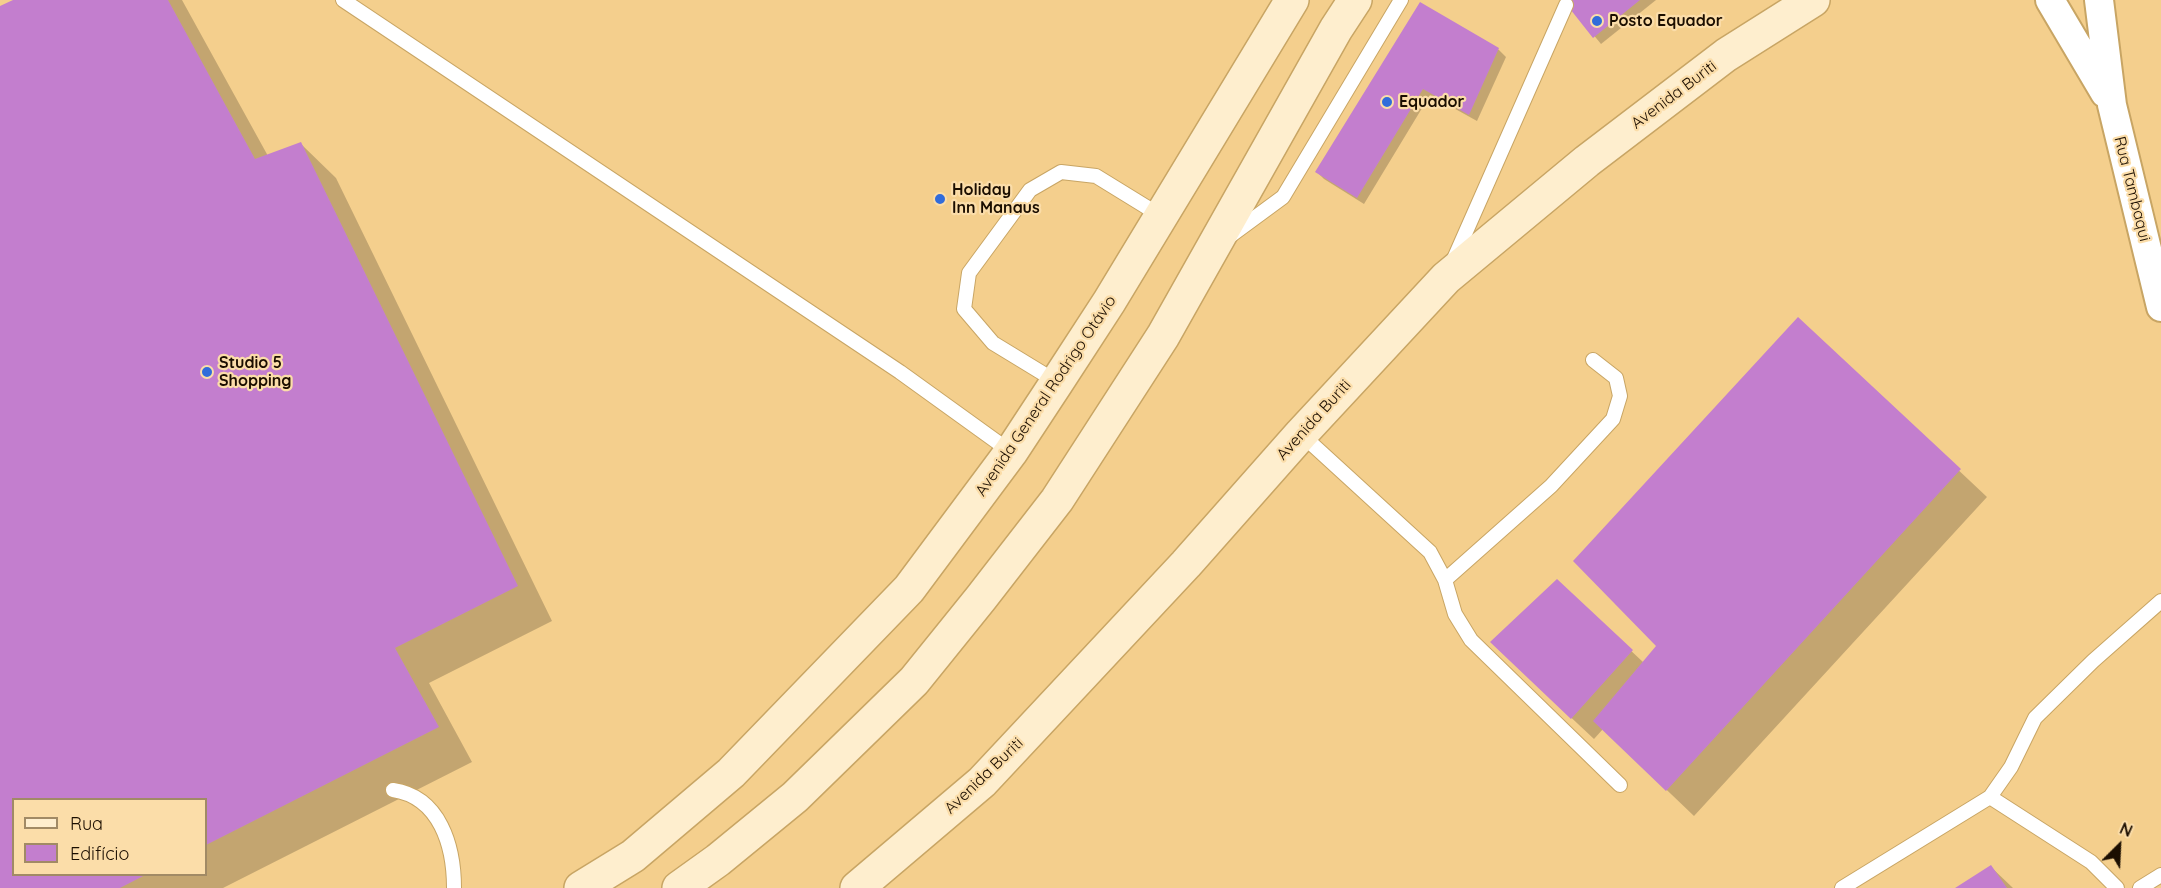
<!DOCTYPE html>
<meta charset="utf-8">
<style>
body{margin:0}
#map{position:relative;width:2161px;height:888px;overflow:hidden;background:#f4cf8d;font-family:Quicksand,sans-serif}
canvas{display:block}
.legend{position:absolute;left:12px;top:798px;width:195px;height:78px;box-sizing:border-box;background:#fbdda9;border:2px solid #a18a65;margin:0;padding:8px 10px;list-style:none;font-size:18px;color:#1b0e00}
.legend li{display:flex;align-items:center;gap:12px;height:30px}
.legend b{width:30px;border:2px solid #a18a65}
.north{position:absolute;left:2089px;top:816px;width:60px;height:60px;-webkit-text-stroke:4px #fbdda9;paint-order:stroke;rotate:24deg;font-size:16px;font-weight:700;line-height:24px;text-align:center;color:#1b0e00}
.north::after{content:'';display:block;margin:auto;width:21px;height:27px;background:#1b0e00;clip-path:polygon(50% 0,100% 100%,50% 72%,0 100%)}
</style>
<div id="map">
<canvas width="2161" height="888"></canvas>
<ul class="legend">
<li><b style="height:8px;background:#feeece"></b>Rua</li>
<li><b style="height:16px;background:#c37ece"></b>Edifício</li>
</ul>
<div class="north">N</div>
</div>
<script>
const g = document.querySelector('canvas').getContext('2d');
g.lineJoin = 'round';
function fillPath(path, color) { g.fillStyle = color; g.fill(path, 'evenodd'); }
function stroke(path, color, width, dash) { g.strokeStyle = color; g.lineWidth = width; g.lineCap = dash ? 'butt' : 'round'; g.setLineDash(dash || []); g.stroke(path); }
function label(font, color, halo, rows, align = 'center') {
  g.font = font + ' Quicksand,sans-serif'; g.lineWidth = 4.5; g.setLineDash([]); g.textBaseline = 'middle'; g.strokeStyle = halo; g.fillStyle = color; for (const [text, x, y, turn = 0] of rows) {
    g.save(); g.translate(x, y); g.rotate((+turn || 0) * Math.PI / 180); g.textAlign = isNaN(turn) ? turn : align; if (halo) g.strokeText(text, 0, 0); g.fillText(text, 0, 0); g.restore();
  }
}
fillPath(new Path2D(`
 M16 0H182L268 156 301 144 336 178 552 621 429 683 472 762 223 888H0V8ZM14 800H206V874H14Z
 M1565 0H1656L1601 44Z
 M1421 4 1499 50 1506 57 1477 121 1430 95 1364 204 1324 179 1317 172Z
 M1798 319 1987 497 1694 816 1603 729 1594 739 1513 663 1557 581 1644 663 1658 646Z
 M1991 867 2013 888H1958Z`), '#0003');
fillPath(new Path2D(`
 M13 0H168L255 159 301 142 518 586 395 648 439 727 206 845V800H14V874H147L120 888H0V6Z
 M1563 0H1640L1593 38Z
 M1420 2 1499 48 1469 115 1423 89 1357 198 1315 172Z
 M1798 317 1961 469 1666 791 1593 721 1656 646 1573 561Z
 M1557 579 1633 650 1571 719 1490 642Z
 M1991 865 2007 888H1955Z`), '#c37ece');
const service = new Path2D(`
 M343 0 900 372 1011 452
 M1230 236 1283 197 1401 0
 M1453 261 1566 5
 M1057 382 993 343 964 309 969 273 1030 190 1061 172 1096 176 1161 216
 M1301 434 1430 552 1445 580 1455 614 1471 640 1620 785
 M1445 580 1551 486 1613 419 1620 396 1616 378 1593 360
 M393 790C440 797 454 846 454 888
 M1990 797 2091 862 2117 888
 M1842 888 1990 797 2011 767 2035 718 2093 661 2161 601
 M2140 888 2161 875`);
const minor = new Path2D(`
 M2050 0 2105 93
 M2099 0 2112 105 2161 307`);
const secondary = new Path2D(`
 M581 888 633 856 731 773 909 589 1011 452 1057 382 1109 302 1292 0
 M679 888 718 860 795 797 914 681 981 598 1057 500 1163 336 1336 29 1355 0
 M857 888 982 782 1186 564 1301 434 1446 278 1587 161 1726 55 1813 0`);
stroke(service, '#c8a564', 16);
stroke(minor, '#c8a564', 32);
stroke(secondary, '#c8a564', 36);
stroke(service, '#fff', 14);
stroke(minor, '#fff', 28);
stroke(secondary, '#feeece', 33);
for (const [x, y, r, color] of [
 [1597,21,6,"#316cda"],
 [1387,102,6,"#316cda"],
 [940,199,6,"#316cda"],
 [207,372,6,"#316cda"]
]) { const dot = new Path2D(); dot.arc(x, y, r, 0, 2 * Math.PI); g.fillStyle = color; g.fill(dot); stroke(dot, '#fbdda9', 2); }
label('bold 16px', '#1b0e00', '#fbdda9', [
 ["Posto Equador",1609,21],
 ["Equador",1399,102],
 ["Holiday",952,190],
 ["Inn Manaus",952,208],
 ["Studio 5",219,363],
 ["Shopping",219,381]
], 'left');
label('16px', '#1b0e00', '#fbdda9', [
 ["Avenida Buriti",1674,95,-37],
 ["Rua Tambaqui",2132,189,76],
 ["Avenida General Rodrigo Otávio",1046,396,-56],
 ["Avenida Buriti",1314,420,-48],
 ["Avenida Buriti",984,776,-44]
]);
</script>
